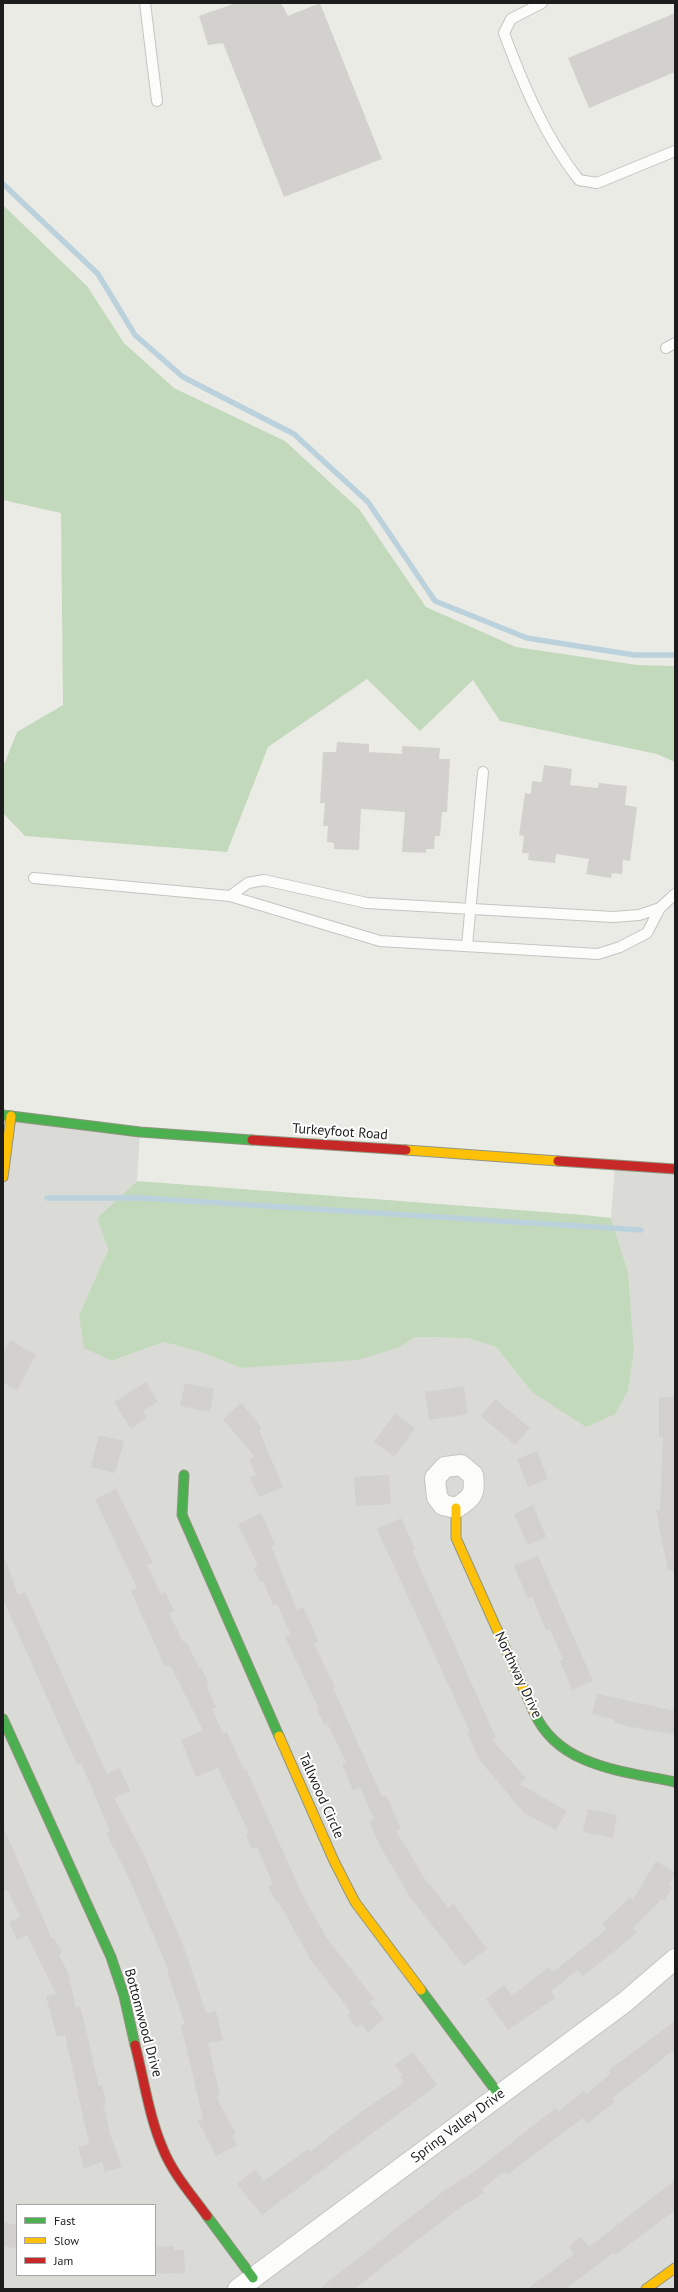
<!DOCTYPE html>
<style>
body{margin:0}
#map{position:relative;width:678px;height:2292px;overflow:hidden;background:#ebebe6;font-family:"PT Sans",sans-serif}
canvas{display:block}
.frame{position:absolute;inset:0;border:4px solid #1d1d1d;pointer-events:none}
.legend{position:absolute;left:16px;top:2204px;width:140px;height:72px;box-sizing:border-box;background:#fff;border:1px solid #a5a5a5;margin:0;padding:5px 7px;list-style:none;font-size:12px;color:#1d1d1d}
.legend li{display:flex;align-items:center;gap:8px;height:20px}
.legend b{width:20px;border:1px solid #a5a5a5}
</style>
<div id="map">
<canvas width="678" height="2292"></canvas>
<div class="frame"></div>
<ul class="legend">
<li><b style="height:5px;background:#4caf50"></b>Fast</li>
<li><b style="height:5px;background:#ffc107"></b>Slow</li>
<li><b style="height:5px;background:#c62828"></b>Jam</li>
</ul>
</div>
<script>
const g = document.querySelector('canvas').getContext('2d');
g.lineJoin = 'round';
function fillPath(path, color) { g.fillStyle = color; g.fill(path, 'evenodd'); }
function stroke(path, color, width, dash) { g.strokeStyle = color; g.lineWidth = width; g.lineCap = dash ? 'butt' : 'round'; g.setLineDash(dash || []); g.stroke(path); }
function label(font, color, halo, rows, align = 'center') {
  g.font = font + ' "PT Sans",sans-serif'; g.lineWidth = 4; g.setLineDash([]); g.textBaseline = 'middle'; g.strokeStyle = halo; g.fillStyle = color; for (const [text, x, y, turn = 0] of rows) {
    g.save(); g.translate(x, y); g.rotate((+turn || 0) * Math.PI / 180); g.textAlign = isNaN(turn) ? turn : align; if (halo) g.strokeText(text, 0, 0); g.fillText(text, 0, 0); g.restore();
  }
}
fillPath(new Path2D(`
 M3 1115 140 1132 137 1181 97 1218 108 1250 79 1315 113 1361 164 1342 200 1352 241 1368 296 1363 398 1348 415 1337 467 1338 496 1347 532 1392 628 1391 634 1351 628 1272 611 1218 615 1165 675 1169V2289H3ZM17 2205H155V2275H17Z`), '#dadad7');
fillPath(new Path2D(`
 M3 205 87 286 124 343 174 388 285 441 359 509 426 607 516 647 637 665 675 666V762L657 754 500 721 473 680 420 731 367 679 268 747 227 852 25 836 3 813V767L17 732 63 705 61 513 3 500Z
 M137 1181 584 1215 611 1218 628 1272 634 1351 628 1391 615 1414 586 1427 532 1392 496 1347 467 1338 415 1337 398 1348 357 1360 241 1368 200 1352 164 1342 112 1361 84 1348 79 1315 108 1250 97 1218Z`), '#c3d9bc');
stroke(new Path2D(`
 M3 184 98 274 135 335 183 377 294 434 368 502 435 601 527 638 634 655H675
 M47 1198H142L641 1230`), '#bbd2dd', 5.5);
fillPath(new Path2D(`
 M236 3H281L288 16 320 3 382 159 284 197 223 43 208 45 199 16Z
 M675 13V72L589 108 568 58Z
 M337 742 369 744V752L402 754V746L440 748 439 759H450L447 812H442L440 836H435L434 849H426V853L402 852 405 812 361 809 359 850 334 849V843L327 842 328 826H323L325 803H320L323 752H336Z
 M544 765 572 769 570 785 598 788 599 783 627 786 625 805 637 807 630 861 623 860 622 874 612 873 611 878 586 874 589 859 556 854 555 863 528 860 529 853H522L524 836 519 835 525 793 531 794 532 781 542 782Z
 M10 1340 36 1355 17 1390 3 1383V1353Z
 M146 1382 158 1402 143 1411 147 1418 131 1429 114 1402Z
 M185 1383 214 1389 210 1412 180 1406Z
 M464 1386 468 1414 429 1420 425 1392Z
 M659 1397H675V1570L668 1571 656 1510H660L663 1437H659Z
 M495 1399 530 1428 515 1445 481 1416Z
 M241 1403 262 1428 259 1430 283 1487 259 1497 250 1478 256 1475 249 1459 255 1457 223 1419Z
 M395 1414 415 1428 394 1457 374 1442Z
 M99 1435 124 1441 115 1473 91 1467Z
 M537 1451 548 1479 528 1487 517 1459Z
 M389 1475 391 1504 356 1506 354 1477Z
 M116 1489 153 1563 147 1565 161 1594 165 1592 174 1611 169 1613 183 1642 186 1641 199 1668 201 1667 209 1684 206 1685 216 1707 212 1709 223 1734 227 1732 244 1770 246 1769 302 1894 326 1937 374 1999 370 2002 384 2019 368 2032 362 2024 357 2028 347 2015 351 2012 311 1960 278 1901 276 1902 268 1886 273 1884 257 1847 252 1849 246 1834 249 1833 218 1768 196 1777 181 1740 203 1730 170 1665 165 1667 131 1591 137 1588 95 1499Z
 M533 1505 546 1537 528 1545 514 1514Z
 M261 1513 275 1544 271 1546 297 1610 303 1607 319 1642 314 1644 335 1687 333 1688 382 1797 386 1795 401 1829 396 1831 428 1884 429 1883 448 1908 453 1903 487 1949 464 1966 410 1897 380 1846 369 1822 374 1819 360 1787 353 1790 342 1764 346 1762 327 1723 324 1724 317 1710 319 1709 285 1637 291 1635 277 1604 273 1605 263 1581 260 1582 254 1568 258 1566 238 1524Z
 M401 1518 415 1549 412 1550 496 1738 492 1740 526 1778 520 1784 567 1811 556 1830 524 1813 479 1759 467 1733 470 1732 377 1529Z
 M538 1556 593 1681 572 1690 560 1661 563 1659 550 1629 546 1630 532 1597 528 1599 514 1566Z
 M5 1558 18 1595 25 1592 107 1774 120 1768 130 1791 114 1798 142 1851 182 1942 206 2013 216 2011 223 2040 208 2043 220 2096 216 2097 236 2134 232 2136 237 2145 216 2156 198 2121 203 2118 181 2026 185 2024 167 1971H169L128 1876 106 1833 110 1831 81 1763 77 1765 3 1599V1559Z
 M597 1694 675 1711V1735L631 1727 615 1723V1720L592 1714Z
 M588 1809 617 1815 613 1838 583 1832Z
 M3 1826 52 1939 54 1938 62 1952 59 1954 68 1973 76 2008 80 2006 99 2086H102L106 2103 103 2104 111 2137 122 2167 105 2172 102 2162 84 2168 78 2147 89 2144 65 2035 57 2037 46 1996 56 1994 27 1935 17 1940 9 1922 20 1917 8 1890 3 1892Z
 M656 1861 675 1873 669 1886 672 1888 664 1901 662 1899 633 1928 637 1932 627 1941 583 1976 578 1970 551 1991 555 1998 508 2030 486 1999 504 1985 512 1996 549 1967 553 1972 607 1929 602 1924 630 1897 633 1900Z
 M675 2021V2049L613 2098 615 2101 587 2124 583 2118 507 2175 504 2172 482 2189 484 2193 458 2209 354 2289H319L445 2190 471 2174 556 2108 558 2112 584 2091 587 2094 611 2073 609 2070Z
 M413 2052 437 2085 262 2215 237 2184 255 2169 264 2181 308 2149 310 2152 361 2112 404 2083 400 2077 403 2076 395 2065Z
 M675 2180V2210L615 2255 613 2253 566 2289H527L574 2254 569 2246 581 2237 589 2247Z
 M3 2222 17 2225V2249L3 2246Z
 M174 2246V2250H184L185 2273 155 2274 157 2247Z`), '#d2d1cd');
const lane = new Path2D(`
 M145 3 157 101
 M542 3 511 19 504 33C523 84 545 137 579 180L597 183 675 151
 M666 348 675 343
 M34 878 230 896 380 941 598 954 620 947 647 933 660 908 675 894
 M230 896 248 883 264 880 367 903 613 917 639 915 660 908
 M467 946 483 772`);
const street = new Path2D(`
 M461 1465 473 1475C476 1494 472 1498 456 1508L443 1505 437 1497 435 1478 445 1467Z
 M238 2289 625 2002 675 1959`);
const fast = new Path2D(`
 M3 1115 140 1132 252 1140
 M184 1475 182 1515 279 1736
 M534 1712C558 1767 623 1771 675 1782
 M3 1719 111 1957 124 1996 135 2045
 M421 1990 499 2095
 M207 2216 253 2278`);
const slow = new Path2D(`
 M406 1150 558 1161
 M3 1177 11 1116
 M456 1508V1538L534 1712
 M279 1736 334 1861 355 1902 421 1990
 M646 2289 675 2268`);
const jam = new Path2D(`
 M252 1140 406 1150
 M558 1161 675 1169
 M135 2045C144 2079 149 2117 163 2149 173 2174 192 2195 207 2216`);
stroke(lane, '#c4c4c2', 12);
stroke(street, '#c4c4c2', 22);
stroke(fast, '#90957f', 11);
stroke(slow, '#90957f', 11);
stroke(jam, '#90957f', 11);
stroke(lane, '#fcfcfb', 10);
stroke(street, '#fcfcfb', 20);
stroke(fast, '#4caf50', 9);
stroke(slow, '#ffc107', 9);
stroke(jam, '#c62828', 9);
label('14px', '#1d1d1d', '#fff', [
 ["Turkeyfoot Road",340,1132,4],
 ["Northway Drive",518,1675,65],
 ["Tallwood Circle",321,1796,66],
 ["Bottomwood Drive",143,2023,75],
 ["Spring Valley Drive",458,2126,-37]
]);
</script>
